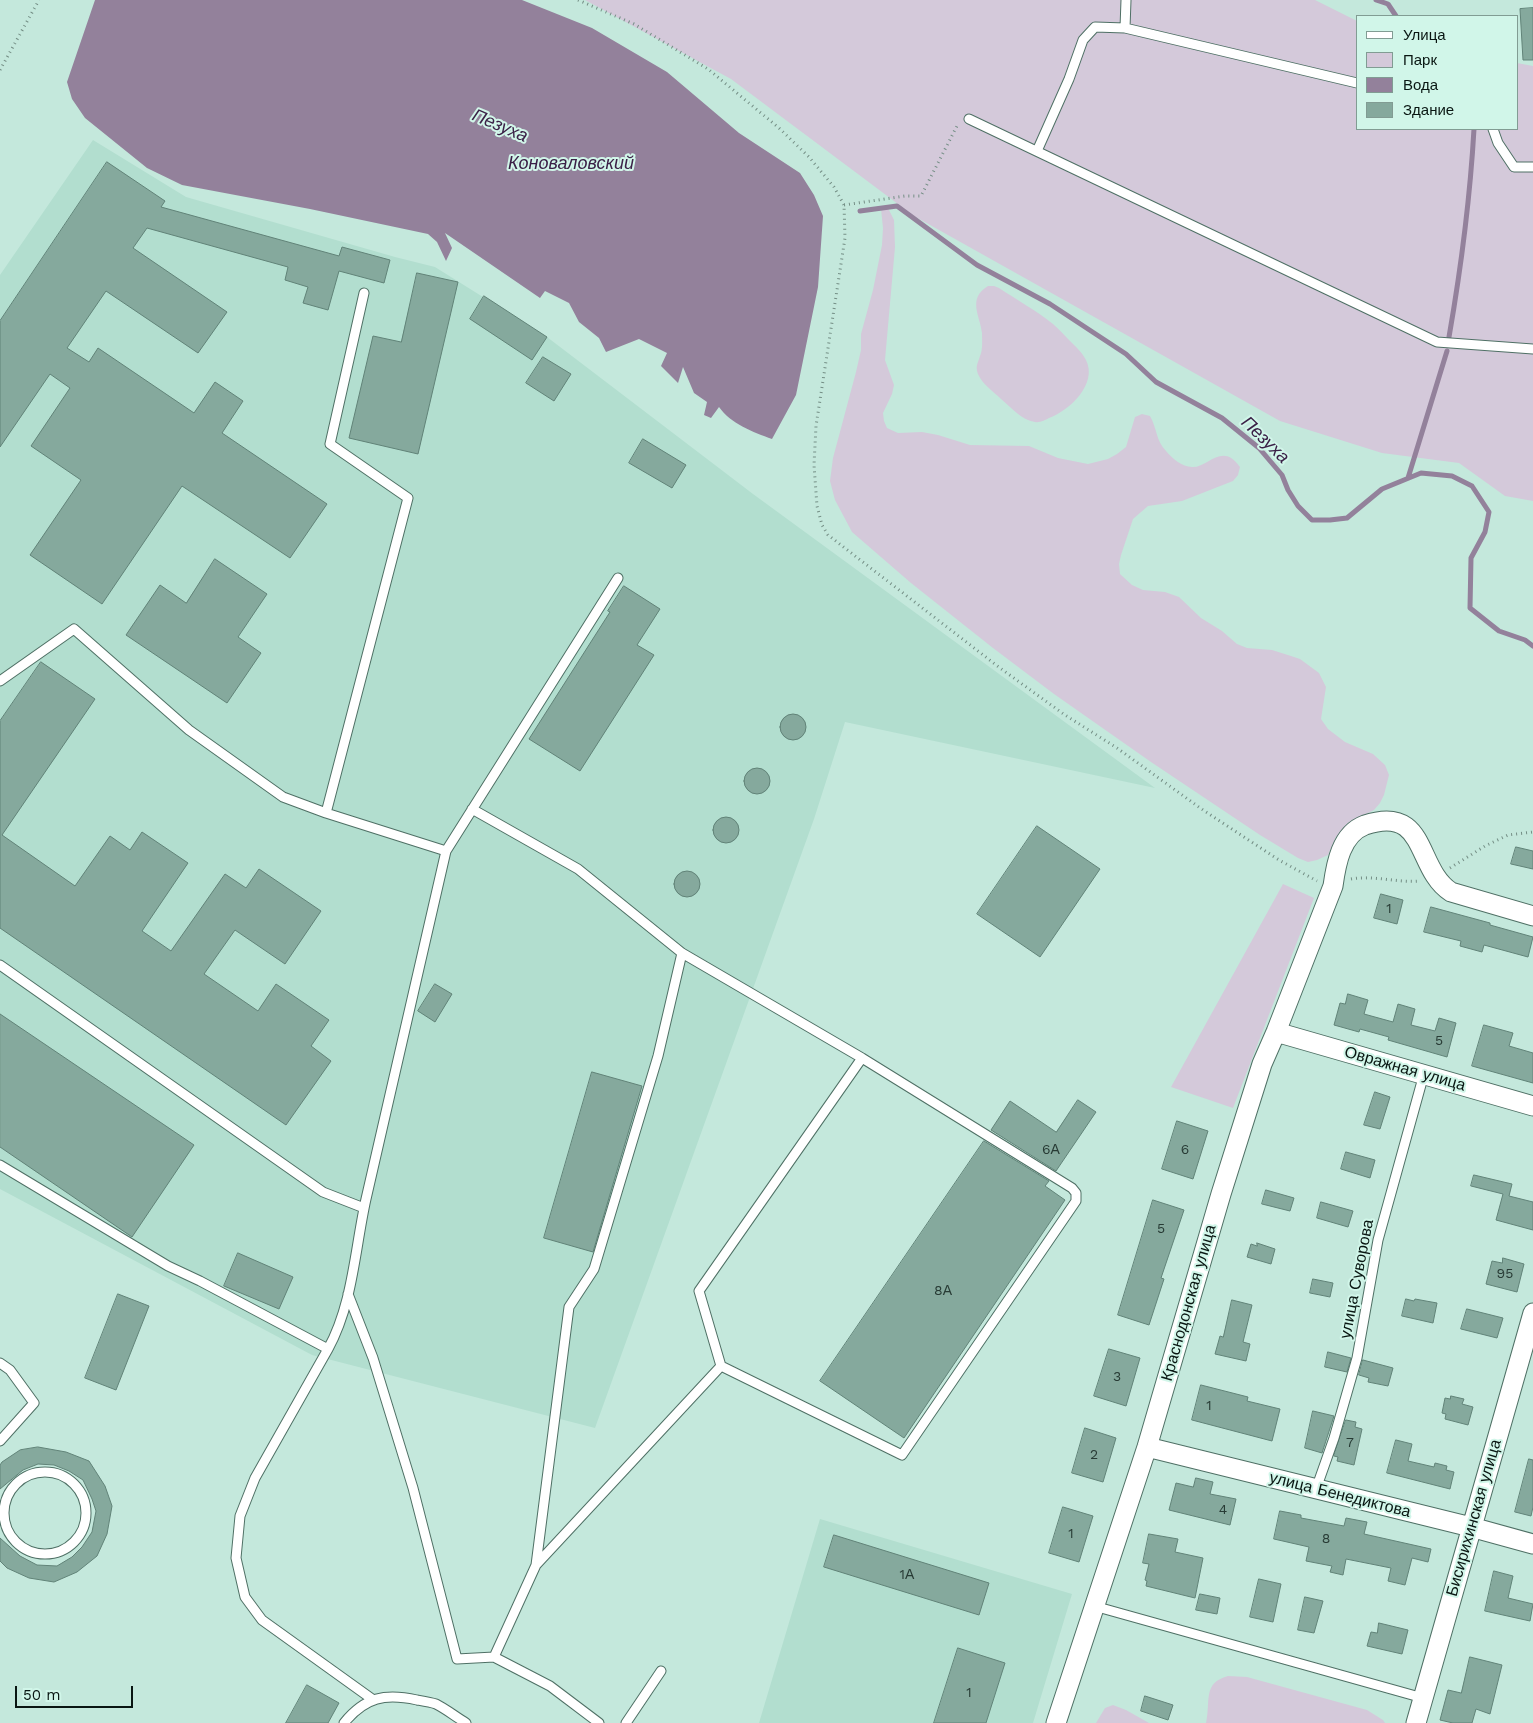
<!DOCTYPE html>
<meta charset="utf-8">
<style>
body{margin:0}
#map{position:relative;width:1533px;height:1723px;overflow:hidden;background:#c4e8dc;font-family:"Work Sans",sans-serif}
canvas{display:block}
.legend{position:absolute;left:1356px;top:15px;width:162px;height:115px;box-sizing:border-box;background:#d1f6e9;border:1px solid #819c93;margin:0;padding:6px 9px;list-style:none;font-size:15px;color:#091612}
.legend li{display:flex;align-items:center;gap:10px;height:25px}
.legend b{width:25px;border:1px solid #819c93}
.scale{position:absolute;left:15px;top:1686px;width:118px;height:22px;box-sizing:border-box;border:2px solid #091612;border-top:0;padding-left:6px;font-size:15px;line-height:18px;white-space:nowrap;color:#091612;-webkit-text-stroke:4px #d1f6e9;paint-order:stroke}
</style>
<div id="map">
<canvas width="1533" height="1723"></canvas>
<ul class="legend">
<li><b style="height:6px;background:#fff"></b>Улица</li>
<li><b style="height:14px;background:#d4c9da"></b>Парк</li>
<li><b style="height:14px;background:#93819b"></b>Вода</li>
<li><b style="height:14px;background:#85a99d"></b>Здание</li>
</ul>
<div class="scale">50 m</div>
</div>
<script>
const g = document.querySelector('canvas').getContext('2d');
g.lineJoin = 'round';
function fillPath(path, color) { g.fillStyle = color; g.fill(path, 'evenodd'); }
function stroke(path, color, width, dash) { g.strokeStyle = color; g.lineWidth = width; g.lineCap = dash ? 'butt' : 'round'; g.setLineDash(dash || []); g.stroke(path); }
function label(font, color, halo, rows, align = 'center') {
  g.font = font + ' "Work Sans",sans-serif'; g.lineWidth = 4; g.setLineDash([]); g.textBaseline = 'middle'; g.strokeStyle = halo; g.fillStyle = color; for (const [text, x, y, turn = 0] of rows) {
    g.save(); g.translate(x, y); g.rotate((+turn || 0) * Math.PI / 180); g.textAlign = isNaN(turn) ? turn : align; if (halo) g.strokeText(text, 0, 0); g.fillText(text, 0, 0); g.restore();
  }
}
fillPath(new Path2D(`
 M93 140 186 197 395 257 435 267 547 337 753 494 1155 788 845 722 814 819 595 1428 312 1355 0 1189V275Z
 M820 1519 1072 1594 1033 1723H759Z`), '#b2decf');
fillPath(new Path2D(`
 M585 0H1315L1357 21V129H1517V63L1533 66V501L1505 496 1459 463 1382 453 1280 421 914 216 731 79Z
 M888 208 894 220 895 247 885 360 894 385 892 394 883 413 884 421 887 428 898 433 922 432 938 435 970 445 1029 446 1058 458 1088 464 1108 459 1117 454 1126 447 1135 417 1142 414 1150 416C1157 428 1156 441 1166 451 1172 458 1182 467 1192 467 1208 468 1222 441 1240 467L1238 475 1233 481 1182 501 1148 506 1133 519 1121 555 1119 564 1120 574 1132 585 1143 590 1165 592 1179 597 1201 618 1222 631 1237 644 1247 648 1272 650 1291 656 1300 659 1319 673 1326 687 1321 719 1328 729 1345 742 1373 754 1385 765 1389 775 1384 795 1380 803 1374 810 1348 823 1336 837 1328 855 1317 860 1308 862 1298 858 1260 835 1151 762 1054 694 993 648 911 583 852 532 835 500 830 481 833 458 856 372 861 350V334L873 290 882 245 883 228 881 209Z
 M988 286H994L999 288C1017 300 1037 311 1053 324 1059 329 1064 335 1069 340 1076 347 1082 352 1086 360 1098 384 1069 411 1049 418 1045 420 1040 423 1035 422 1021 420 1011 407 1001 399 993 391 982 384 978 374 975 366 978 363 980 356 983 350 982 340 982 333 980 315 967 299 988 286Z
 M1283 884 1314 898 1233 1108 1171 1087Z
 M1228 1676 1247 1677 1367 1710 1383 1720 1385 1723H1206C1211 1701 1202 1683 1228 1676Z
 M1113 1705 1126 1710 1149 1723H1096L1105 1708Z`), '#d4c9da');
fillPath(new Path2D(`
 M95 0H522L592 28 667 72 739 133 800 173 814 195 823 216 818 287 796 395 772 439C753 432 731 424 719 407L711 418 704 415 707 402 694 393 683 367 678 383 661 366 667 353 639 339 606 352 599 338 579 322 569 303 545 291 540 298 445 233 452 248 446 261 437 242 428 234 310 209 182 185 147 168 85 118 72 99 67 82Z`), '#93819b');
stroke(new Path2D(`
 M1376 0 1388 4 1396 16
 M860 211 897 206 977 265 1050 304 1126 354 1156 382 1222 418 1259 448 1282 475 1288 490 1298 506 1312 520H1330L1347 518 1382 489 1421 473 1452 476 1472 486 1489 512 1485 532 1471 558 1470 608 1499 631 1525 640 1533 646
 M1449 337C1461 268 1470 199 1474 129
 M1408 478 1447 351`), '#93819b', 5);
const building = new Path2D(`
 M1533 8V60H1523L1520 9Z
 M107 162 165 201 161 207 339 256 342 247 390 260 384 283 339 271 328 310 303 303 308 287 285 280 288 267 147 228 133 248 227 312 198 353 106 291 67 348 89 362 98 348 194 413 215 382 243 401 222 433 327 504 290 558 182 486 102 604 30 555 81 480 31 446 70 388 50 374 0 447V321Z
 M417 273 458 282 418 454 349 438 373 336 401 342Z
 M484 296 547 337 532 360 470 319Z
 M543 357 571 374 554 401 526 383Z
 M643 439 686 465 672 488 629 463Z
 M215 559 267 594 238 637 261 653 227 703 126 635 160 585 186 603Z
 M624 586 660 609 637 645 654 655 580 771 529 739 610 612 608 611Z
 M41 662 95 699 2 835 75 886 110 836 130 850 142 832 188 863 142 931 171 951 225 874 246 888 259 869 321 911 285 964 235 930 204 974 258 1011 276 984 329 1020 311 1046 331 1061 286 1125 0 928V721Z
 M780 727a13 13 0 1 1 26 0a13 13 0 1 1-26 0Z
 M744 781a13 13 0 1 1 26 0a13 13 0 1 1-26 0Z
 M713 830a13 13 0 1 1 26 0a13 13 0 1 1-26 0Z
 M1037 826 1100 869 1040 957 977 914Z
 M1516 847 1533 851V869L1511 864Z
 M674 884a13 13 0 1 1 26 0a13 13 0 1 1-26 0Z
 M1381 894 1403 900 1397 924 1374 918Z
 M1431 907 1490 923V925L1533 937 1528 957 1484 945 1482 952 1460 946 1461 941 1424 932Z
 M435 984 452 994 435 1022 418 1011Z
 M1348 994 1368 1000 1364 1014 1393 1022 1398 1004 1415 1009 1411 1025 1435 1031 1439 1018 1456 1023 1447 1057 1388 1040 1389 1037 1360 1029 1359 1032 1334 1025 1340 1003 1345 1004Z
 M0 1014 194 1145 132 1237 0 1147Z
 M1484 1025 1513 1033 1509 1046 1533 1053V1083L1472 1066Z
 M592 1072 642 1086 593 1252 544 1238Z
 M1375 1092 1390 1097 1380 1129 1364 1125Z
 M1078 1100 1096 1112 1056 1171 991 1130 1010 1101 1056 1132Z
 M1177 1121 1208 1131 1193 1179 1162 1169Z
 M984 1141 1049 1181 1045 1186 1065 1200 904 1438 820 1381Z
 M1346 1152 1375 1160 1370 1178 1341 1169Z
 M1474 1175 1512 1184 1509 1196 1533 1202V1230L1496 1220 1503 1194 1471 1186Z
 M1266 1190 1294 1198 1290 1211 1262 1204Z
 M1153 1200 1184 1210 1161 1278 1164 1279 1149 1325 1118 1315Z
 M1321 1202 1353 1211 1348 1227 1317 1218Z
 M1257 1243 1275 1249 1271 1264 1247 1257 1251 1244 1257 1246Z
 M238 1253 293 1277 279 1309 224 1286Z
 M1503 1258 1524 1264 1517 1292 1486 1284 1492 1261 1502 1263Z
 M1313 1279 1333 1283 1330 1297 1310 1293Z
 M118 1294 149 1306 116 1390 85 1378Z
 M1406 1299 1414 1301 1415 1299 1437 1303 1433 1323 1402 1316Z
 M1232 1300 1252 1305 1243 1342 1250 1344 1246 1361 1215 1354 1220 1336 1223 1337Z
 M1467 1309 1503 1318 1497 1338 1461 1329Z
 M1109 1349 1140 1358 1126 1406 1094 1396Z
 M1328 1352 1351 1358 1347 1372 1325 1367Z
 M1363 1360 1393 1368 1388 1386 1368 1382 1369 1378 1359 1375Z
 M1201 1385 1248 1397 1247 1401 1280 1409 1272 1441 1192 1420Z
 M1451 1396 1464 1399 1462 1404 1473 1407 1468 1425 1445 1419 1446 1414 1442 1413 1445 1398 1450 1399Z
 M1313 1411 1334 1416 1322 1453 1305 1448Z
 M1346 1420 1356 1422 1355 1427 1362 1429 1354 1465 1337 1461 1338 1457 1334 1456Z
 M1085 1428 1116 1438 1103 1482 1072 1473Z
 M1396 1440 1412 1444 1408 1461 1434 1467 1435 1463 1447 1466 1446 1470 1454 1472 1450 1489 1387 1473Z
 M38 1447 66 1452 89 1461 105 1486 112 1506 107 1534 97 1556 77 1572 54 1582 29 1578 7 1568 0 1561V1538L20 1556 37 1565 57 1566 72 1557 82 1547 92 1532 96 1511 92 1499 83 1480 69 1471 54 1465 38 1464 23 1470 0 1489V1465L2 1462 20 1450Z
 M1529 1459 1533 1460V1507L1531 1516 1515 1512Z
 M1196 1478 1213 1482 1210 1494 1236 1499 1230 1525 1169 1510 1176 1483 1193 1487Z
 M1063 1507 1093 1516 1079 1562 1049 1553Z
 M1280 1511 1301 1515V1518L1344 1526 1346 1518 1367 1522 1364 1534 1431 1549 1428 1562 1412 1558 1405 1585 1388 1581 1391 1568 1346 1559 1343 1575 1330 1572 1332 1566 1306 1561 1309 1547 1274 1539Z
 M1149 1534 1178 1539 1175 1552 1203 1558 1195 1598 1146 1586 1147 1581 1145 1580 1149 1564 1143 1563Z
 M834 1535 989 1583 979 1615 824 1567Z
 M1494 1571 1513 1576 1508 1598 1533 1604 1530 1621 1485 1611Z
 M1259 1579 1281 1584 1273 1622 1250 1617Z
 M1200 1594 1220 1598 1217 1614 1196 1610Z
 M1305 1597 1323 1601 1314 1633 1298 1630Z
 M1379 1623 1408 1630 1402 1654 1367 1646 1371 1632 1377 1633Z
 M958 1648 1005 1663 986 1723H934Z
 M1470 1657 1502 1665 1490 1714 1476 1709 1472 1723H1453L1440 1720 1448 1690 1461 1693Z
 M307 1685 339 1703 328 1723H286Z
 M1145 1696 1173 1705 1168 1720 1141 1711Z`);
fillPath(building, '#85a99d');
stroke(building, '#618378', 1);
const service = new Path2D(`
 M1125 28 1357 83
 M969 119 1437 342 1533 349
 M1493 129 1498 143 1514 167H1533
 M1037 151 1069 79 1083 40 1095 27 1125 28 1126 0
 M0 681 74 629 189 730 283 797 326 813 446 851C419 967 393 1083 366 1199 355 1248 353 1304 328 1349L200 1281 168 1266 0 1165
 M472 809 578 869 682 953 862 1058 1072 1188 1076 1193V1201L902 1455 721 1366
 M326 813 408 498 330 444 364 293
 M446 851 618 578
 M0 965 323 1192 364 1208
 M348 1294 373 1358 413 1488 457 1659 494 1657
 M328 1349 255 1478 240 1516 236 1558 245 1597 262 1620 372 1699
 M0 1363 10 1370 34 1403 0 1441
 M4 1513a41 41 0 1 1 82 0a41 41 0 1 1-82 0Z
 M1316 1489 1334 1438 1357 1358 1378 1240 1424 1074
 M536 1565 569 1307 594 1269 658 1056 682 953
 M1094 1606 1423 1698
 M494 1657 536 1565 721 1366 699 1291 862 1058
 M494 1657 550 1686 599 1723
 M344 1723C365 1697 385 1693 417 1700 423 1701 430 1702 436 1704 446 1709 456 1717 466 1723
 M626 1723 661 1671`);
const minor = new Path2D(`
 M1276 1032 1533 1106
 M1147 1447 1471 1527 1533 1544
 M1056 1723 1147 1447 1221 1194 1262 1064 1276 1032 1333 886C1336 864 1341 834 1365 825 1428 804 1415 869 1451 892L1533 916
 M1416 1723 1533 1313`);
stroke(service, '#4f7065', 11);
stroke(minor, '#4f7065', 21);
stroke(new Path2D(`
 M578 0 634 24 708 69 779 128 809 157 834 187 844 205 845 238 816 426 814 465 817 506 822 525 828 535 1000 668 1065 715 1117 748 1203 810 1279 860 1317 881
 M0 70 39 0
 M844 205 905 196H921L958 124
 M1450 868 1485 846 1508 835 1533 832
 M1351 879C1374 875 1397 883 1420 881`), '#748e85', 3, [1, 4]);
stroke(service, '#fff', 9);
stroke(minor, '#fff', 19);
label('14px', '#283b35', null, [
 ["1",1389,909],
 ["5",1439,1041],
 ["6А",1051,1150],
 ["6",1185,1150],
 ["5",1161,1229],
 ["95",1505,1274],
 ["8А",943,1291],
 ["3",1117,1377],
 ["1",1209,1406],
 ["7",1350,1443],
 ["2",1094,1455],
 ["4",1223,1510],
 ["1",1071,1534],
 ["8",1326,1539],
 ["1А",907,1575],
 ["1",969,1693]
]);
label('16px', '#091612', '#d1f6e9', [
 ["Овражная улица",1405,1069,16],
 ["улица Суворова",1357,1279,-79],
 ["Краснодонская улица",1189,1303,-74],
 ["улица Бенедиктова",1340,1495,14],
 ["Бисирихинская улица",1474,1518,-74]
]);
label('italic 18px', '#3b2147', '#d1f6e9', [
 ["Пезуха",500,126,23],
 ["Коноваловский",571,164],
 ["Пезуха",1265,440,44]
]);
</script>
